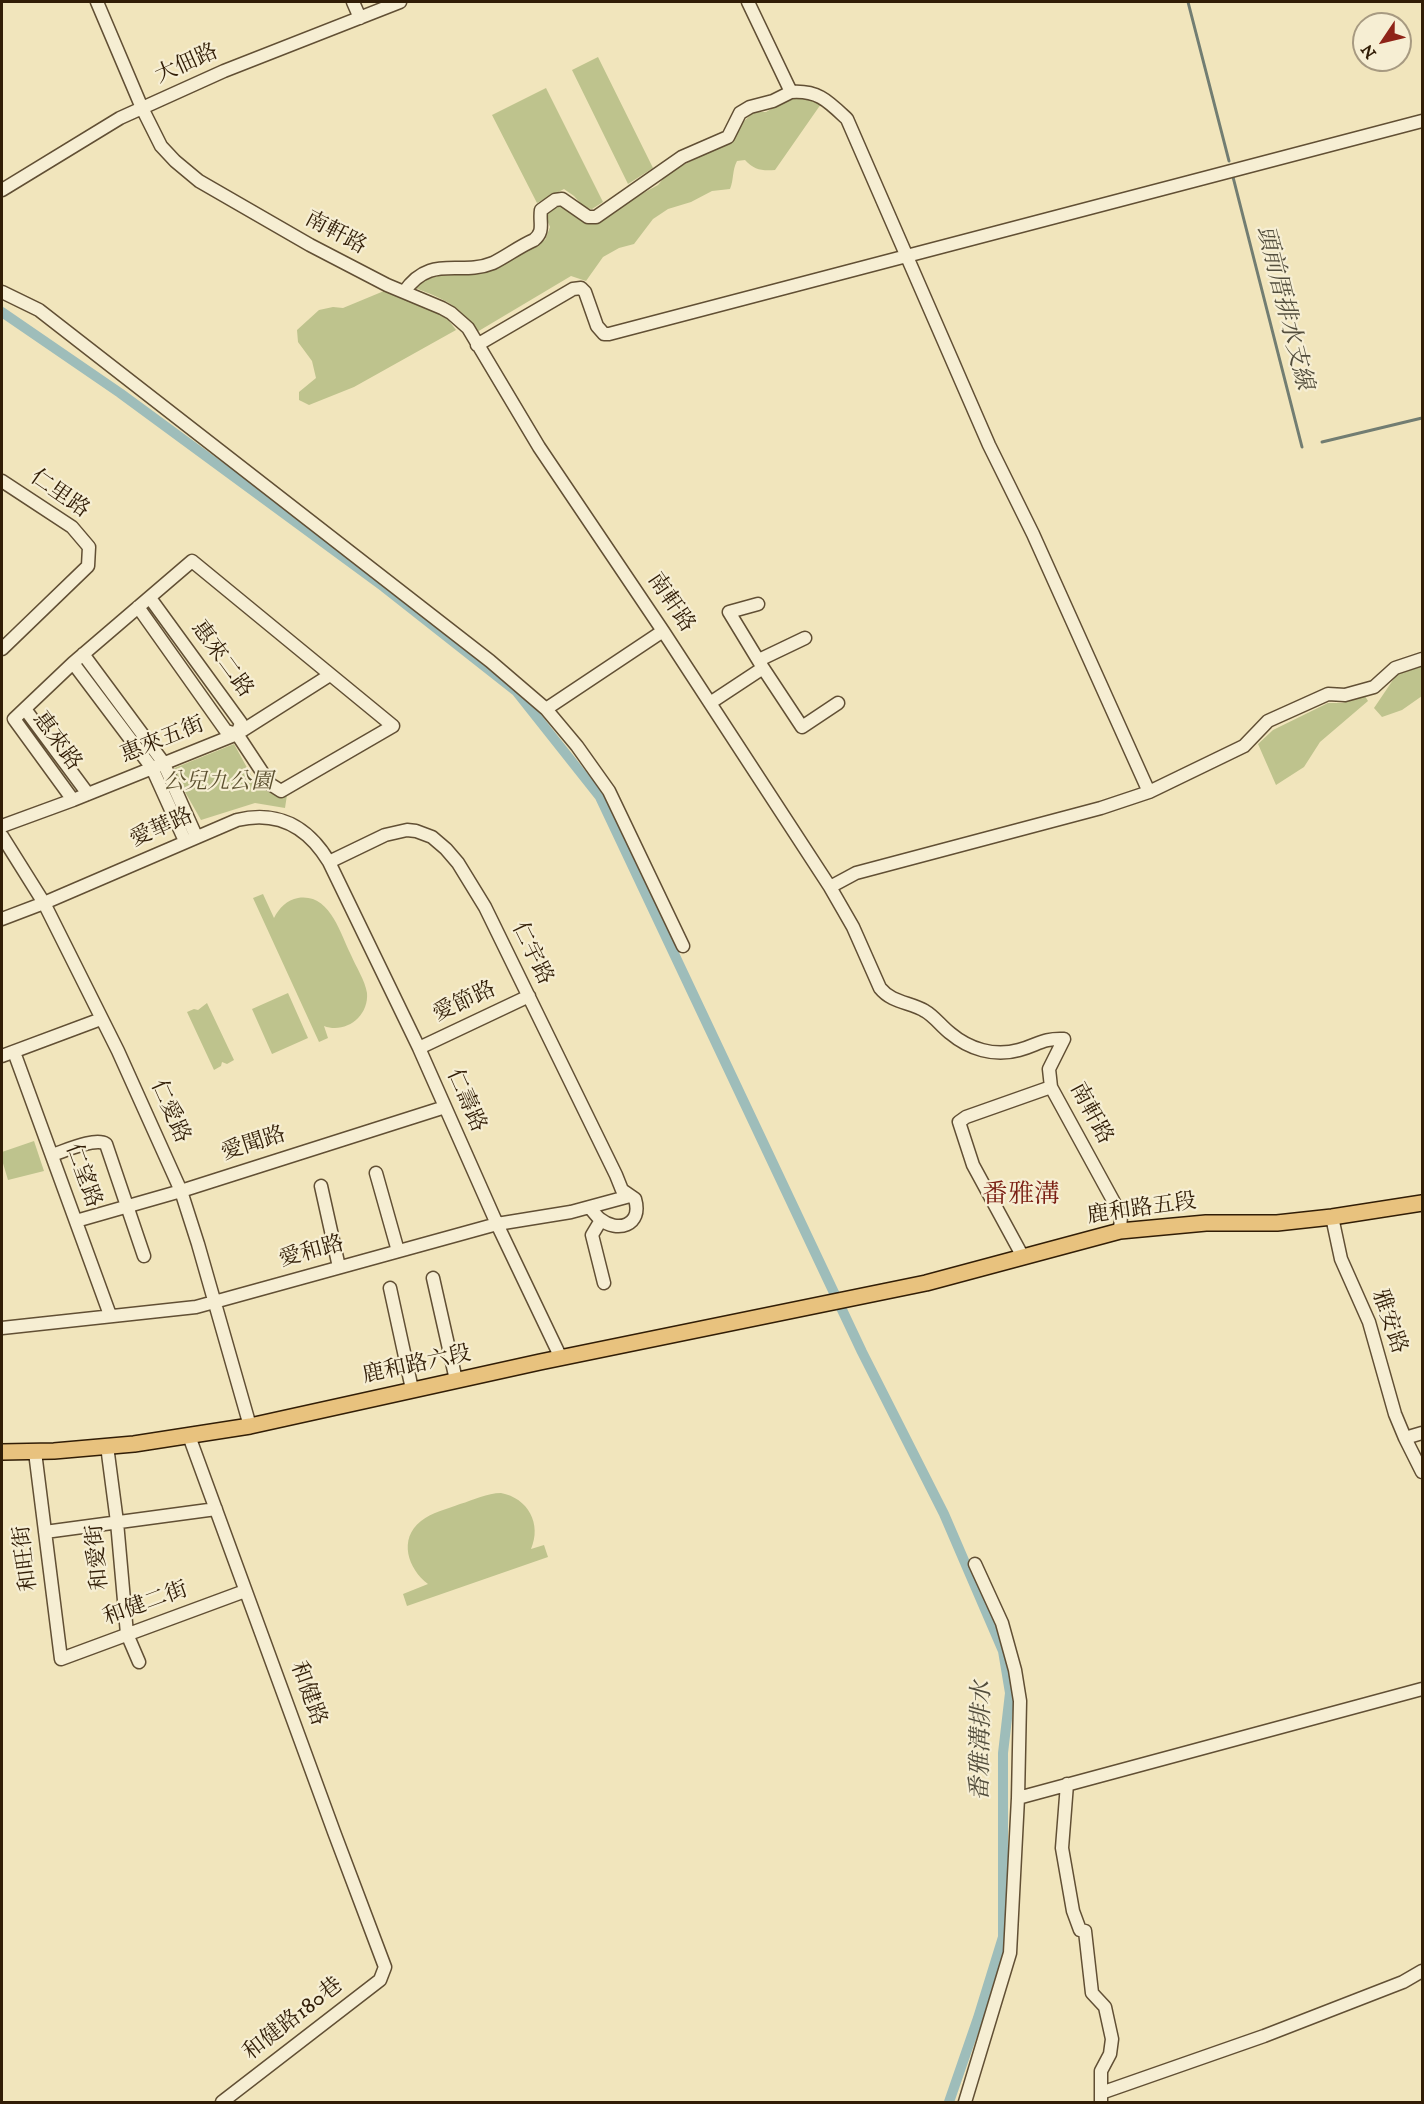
<!DOCTYPE html>
<meta charset="utf-8">
<style>
body{margin:0}
#map{position:relative;width:1424px;height:2104px;overflow:hidden;background:#f1e5bc;font-family:"IM FELL DW Pica",serif}
canvas{display:block}
.frame{position:absolute;inset:0;border:3px solid #311d06;pointer-events:none}
.north{position:absolute;left:1352px;top:12px;width:60px;height:60px;box-sizing:border-box;background:#f6eed3;border:2px solid #a79a81;border-radius:50%;rotate:235deg;font-size:16px;font-weight:700;line-height:24px;text-align:center;color:#311d06}
.north::after{content:'';display:block;margin:auto;width:21px;height:27px;background:#8f2418;clip-path:polygon(50% 0,100% 100%,50% 72%,0 100%)}
</style>
<div id="map">
<canvas width="1424" height="2104"></canvas>
<div class="frame"></div>
<div class="north">N</div>
</div>
<script>
const g = document.querySelector('canvas').getContext('2d');
g.lineJoin = 'round';
function fillPath(path, color) { g.fillStyle = color; g.fill(path, 'evenodd'); }
function stroke(path, color, width, dash) { g.strokeStyle = color; g.lineWidth = width; g.lineCap = dash ? 'butt' : 'round'; g.setLineDash(dash || []); g.stroke(path); }
function label(font, color, halo, rows, align = 'center') {
  g.font = font + ' "IM FELL DW Pica","Noto Serif TC",serif'; g.lineWidth = 4.5; g.setLineDash([]); g.textBaseline = 'middle'; g.strokeStyle = halo; g.fillStyle = color; for (const [text, x, y, turn = 0] of rows) {
    g.save(); g.translate(x, y); g.rotate((+turn || 0) * Math.PI / 180); g.textAlign = isNaN(turn) ? turn : align; if (halo) g.strokeText(text, 0, 0); g.fillText(text, 0, 0); g.restore();
  }
}
fillPath(new Path2D(`
 M598 57 653 168 628 184 572 70Z
 M546 88 603 202 592 209 585 208 574 196 564 189 537 203 492 115Z
 M797 98H810L821 104 775 170C762 171 754 170 745 160L737 161C732 170 734 180 730 189L712 191 691 202 668 209 653 219 634 244 619 248 603 257 586 281 571 276 477 332C460 305 444 299 415 288L422 281 438 276 473 274 545 240 550 227 546 217 549 208 560 204 581 221 595 223 616 208 658 185 669 172 732 141 744 121 754 112H766L785 101Z
 M384 291 395 293 443 313 456 330 354 387 309 405 299 400V392L316 378 312 361 298 342 297 330 319 310 333 307 343 308Z
 M1422 665V696L1402 710 1382 717 1374 708 1397 674Z
 M1365 696 1368 701 1320 742 1304 767 1276 785 1258 744 1273 730 1328 703H1342Z
 M234 744 256 784 287 795 285 808 255 803 201 820 172 769Z
 M263 894 274 918C279 908 287 900 298 898 330 893 340 933 351 955 356 967 365 980 367 993 369 1017 345 1034 324 1026L328 1038 319 1042 253 898Z
 M288 993 308 1038 272 1054 252 1009Z
 M207 1003 234 1060 227 1064 222 1062 221 1066 214 1070 187 1012 194 1009 198 1010Z
 M34 1141 44 1171 8 1180 2 1160V1152Z
 M501 1493C528 1498 542 1524 531 1549L544 1545 548 1557 407 1606 403 1594 428 1584C408 1569 398 1539 421 1521 432 1512 448 1509 460 1504 474 1500 487 1493 501 1493Z`), '#bec38d');
stroke(new Path2D(`
 M1188 2 1229 161
 M1233 177 1302 447
 M1322 442 1422 418`), '#727d72', 3);
stroke(new Path2D(`
 M2 312 120 393 384 587 516 691 600 797 862 1352 944 1514 1003 1651 1010 1693 1003 1753V1937L978 2018 949 2102`), '#9ebdba', 10);
const minor = new Path2D(`
 M97 2 142 108 161 146 175 161 199 181 310 245 387 285 442 308 451 313 468 328 539 447 663 631 830 887 853 927 880 988C892 1003 910 1002 925 1011 934 1016 941 1026 950 1033 969 1049 994 1057 1019 1050 1038 1045 1042 1038 1064 1039L1049 1069 1051 1087 1121 1215 1120 1231
 M353 2 360 18
 M748 2 791 92C818 90 828 101 847 119L989 445 1033 534 1149 792
 M2 190 120 118 224 71 400 2
 M2 292 39 310 490 661 546 709 577 746 609 791 683 946
 M404 292C431 253 459 277 493 263 507 256 520 246 534 240 545 231 539 223 541 210L555 200 562 199 588 217H596L682 157 728 137 740 113 750 107 773 101 791 92
 M477 345 573 289 581 288 585 292 597 326 604 334H609L1422 121
 M2 481 72 527 89 547 88 566 2 649
 M150 598 241 723 237 734
 M758 604 729 612 763 668 802 727 838 703
 M138 607 226 731 237 734
 M83 654 163 762 196 836
 M759 660 805 638
 M73 663 152 768 185 841
 M710 703 763 668
 M25 709 88 794
 M546 709 663 631
 M73 800 14 719 73 663 192 561 393 726 281 791 270 784 237 734
 M2 826 73 800 237 734 330 675
 M2 836 44 903 118 1051 181 1191 198 1244 250 1426
 M329 862 385 835 407 830 416 831 432 837 446 849 458 863 485 907 616 1175 622 1190 635 1199C643 1226 617 1233 600 1219 596 1216 593 1211 590 1208
 M830 887 856 873 1101 808 1149 792 1244 746 1268 721 1328 694 1345 695 1374 687 1395 668 1422 659
 M2 919 44 903 237 820C278 810 308 827 329 862L419 1048 497 1224 561 1358
 M419 1048 529 996
 M14 1052 110 1315
 M2 1056 101 1019
 M52 1155C65 1151 95 1137 106 1144L144 1256
 M376 1173 398 1251
 M321 1186 339 1267
 M1332 1217 1341 1259 1369 1322 1395 1414 1405 1438 1422 1472
 M601 1220 592 1235 604 1283
 M76 1221 181 1191 445 1107
 M1023 1257 973 1165 959 1122 966 1117 1051 1087
 M433 1278 456 1380
 M390 1288 412 1389
 M2 1328 196 1307 497 1224 571 1212 630 1196
 M189 1436 334 1832 385 1967 380 1980 222 2102
 M1405 1438 1422 1433
 M107 1446 117 1522 127 1634 139 1662
 M35 1452 61 1659 245 1591
 M45 1532 216 1509
 M1067 1784 1062 1848 1073 1911 1080 1930 1085 1931 1092 1993 1105 2007 1112 2039 1110 2054 1101 2071V2102
 M1018 1798 1422 1689
 M1101 2093 1264 2036 1403 1982 1422 1971
 M965 2102 1010 1953 1018 1798 1020 1701 1015 1670 1002 1623 975 1564`);
const major = new Path2D(`
 M2 1452 54 1451 134 1444 250 1426 540 1362 926 1283 1120 1231 1206 1223H1277L1332 1217 1422 1203`);
stroke(minor, '#614f34', 15);
stroke(major, '#311d06', 18);
stroke(minor, '#f6eed3', 12);
stroke(major, '#e8c27e', 15);
label('22px', '#311d06', '#f6eed3', [
 ["大佃路",187,65,-24],
 ["南軒路",335,234,28],
 ["仁里路",59,495,35],
 ["南軒路",670,603,56],
 ["惠來二路",221,660,54],
 ["惠來五街",163,741,-22],
 ["惠來路",56,742,54],
 ["愛華路",162,829,-24],
 ["仁宇路",531,954,64],
 ["愛節路",465,1003,-25],
 ["仁壽路",465,1101,66],
 ["仁愛路",169,1112,66],
 ["南軒路",1090,1114,62],
 ["愛聞路",254,1145,-18],
 ["仁望路",82,1176,70],
 ["鹿和路五段",1142,1210,-8],
 ["愛和路",312,1253,-15],
 ["雅安路",1388,1322,71],
 ["鹿和路六段",417,1366,-12],
 ["和愛街",99,1557,-95],
 ["和旺街",27,1558,-97],
 ["和健二街",146,1605,-20],
 ["和健路",307,1694,70],
 ["和健路180巷",294,2020,-38]
]);
label('italic 22px', '#5b4f2e', '#f6eed3', [
 ["公兒九公園",218,783]
]);
label('italic 24px', '#524d3c', '#f6eed3', [
 ["頭前厝排水支線",1283,308,76],
 ["番雅溝排水",983,1741,-89]
]);
label('26px', '#7a1f14', '#f6eed3', [
 ["番雅溝",1021,1197]
]);
</script>
